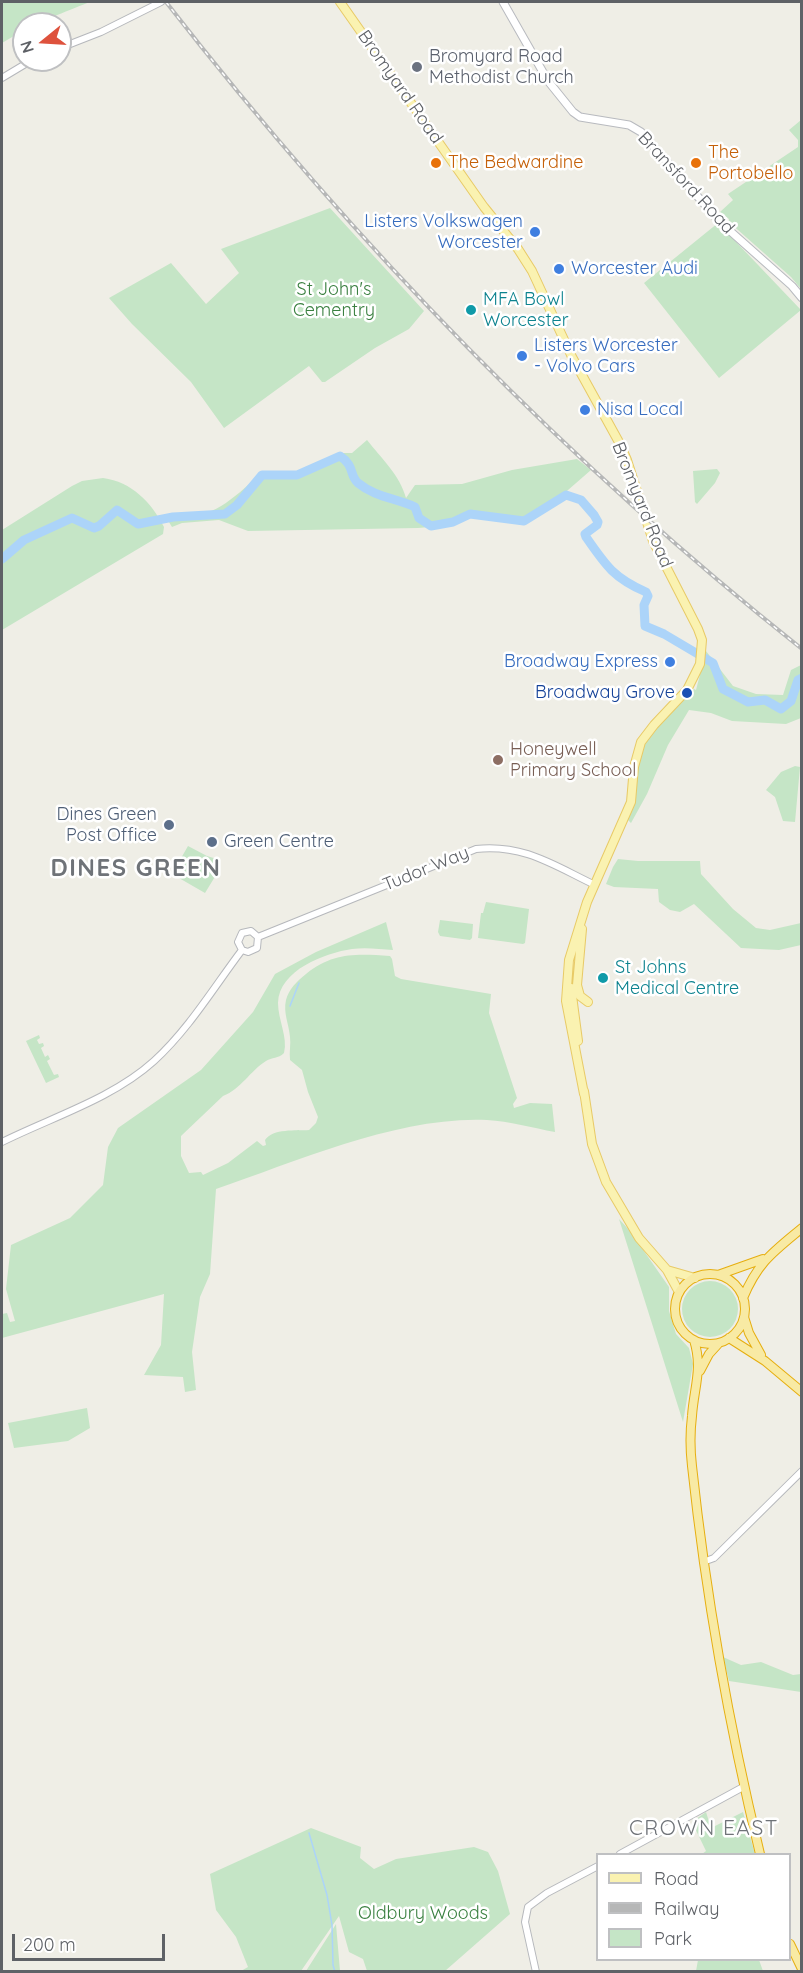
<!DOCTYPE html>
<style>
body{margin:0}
#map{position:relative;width:803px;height:1973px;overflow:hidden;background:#efeee6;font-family:Quicksand,sans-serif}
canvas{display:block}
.frame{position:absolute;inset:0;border:3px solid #5e6166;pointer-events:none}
.legend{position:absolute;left:596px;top:1853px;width:195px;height:108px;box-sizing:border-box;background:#fff;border:2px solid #bfc0c2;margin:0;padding:8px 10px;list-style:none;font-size:18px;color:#5e6166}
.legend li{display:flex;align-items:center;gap:12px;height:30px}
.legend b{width:30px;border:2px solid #bfc0c2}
.north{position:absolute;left:12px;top:12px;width:60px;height:60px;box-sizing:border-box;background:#fff;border:2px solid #bfc0c2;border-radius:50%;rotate:252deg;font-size:16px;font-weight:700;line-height:24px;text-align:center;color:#5e6166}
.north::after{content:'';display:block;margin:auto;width:21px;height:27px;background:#de523d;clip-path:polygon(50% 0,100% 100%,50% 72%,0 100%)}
.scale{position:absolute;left:12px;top:1934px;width:153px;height:27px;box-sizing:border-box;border:3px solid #5e6166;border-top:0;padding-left:8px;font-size:18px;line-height:21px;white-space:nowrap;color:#5e6166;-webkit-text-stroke:4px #fff;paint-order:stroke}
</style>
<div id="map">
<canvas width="803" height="1973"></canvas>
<div class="frame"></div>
<ul class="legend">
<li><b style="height:8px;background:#faf2b1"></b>Road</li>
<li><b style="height:8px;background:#b6b7b7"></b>Railway</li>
<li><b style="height:16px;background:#c5e5c6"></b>Park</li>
</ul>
<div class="north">N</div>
<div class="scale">200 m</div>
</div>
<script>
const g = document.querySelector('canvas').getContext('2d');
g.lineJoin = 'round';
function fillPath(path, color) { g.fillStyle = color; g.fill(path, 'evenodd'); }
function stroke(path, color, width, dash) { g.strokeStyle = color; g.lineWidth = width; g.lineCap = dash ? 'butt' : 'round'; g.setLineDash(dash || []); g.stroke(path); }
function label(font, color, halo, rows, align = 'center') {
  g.font = font + ' Quicksand,sans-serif'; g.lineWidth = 5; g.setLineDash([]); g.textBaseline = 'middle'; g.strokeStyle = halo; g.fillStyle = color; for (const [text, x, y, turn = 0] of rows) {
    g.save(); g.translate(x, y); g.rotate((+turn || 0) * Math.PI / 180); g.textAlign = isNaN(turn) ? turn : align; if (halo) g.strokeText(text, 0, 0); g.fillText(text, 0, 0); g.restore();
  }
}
fillPath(new Path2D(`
 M2 2H90C73 8 40 24 24 24V30L2 43Z
 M801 120V289L791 277 729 222V219L720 212 733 200 728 194 798 147V140L789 130Z
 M330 208 424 311 409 329 375 348 325 382H322L309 366 224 428 191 382 132 324 109 298 171 263 206 304 239 273 221 249Z
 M718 223 801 310 719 378 644 283Z
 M367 440C381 458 400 475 406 498L415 485 462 484 512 470 577 459 591 470 560 497 524 521 470 515 454 525 418 528 248 531 219 520 182 523 172 527 164 514C207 526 233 499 262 472L298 471 341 453H352Z
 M717 469 720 473 715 483 697 504 695 502 693 471Z
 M103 478C132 482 151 502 164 527L163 534 2 630V530L72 486 82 481Z
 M706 651 733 686 756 694 783 695 791 670 801 665V718L786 724 732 721 711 713 689 710 668 745 647 794 631 823 628 820 634 800 637 761 644 743 655 728 694 689 696 690Z
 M795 766 800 767 795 822 783 821 775 797 766 790 781 772Z
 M188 846 207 856 220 860 216 875 205 893 172 874Z
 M618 859 638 861H700L701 874 733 909 756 928 770 930 801 923V945L779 950 741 948 694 904 680 912 670 910 659 902 658 889 614 887 606 884 613 867Z
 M486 902 529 909 525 943 523 944 478 938 481 913H483Z
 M440 920 473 924 472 938 470 940 440 936 438 932Z
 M386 922 393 950C380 949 365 947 352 949 325 953 279 970 278 1003 278 1020 288 1037 284 1053 278 1059 272 1057 266 1061 250 1071 241 1089 223 1096L181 1136V1156L189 1173 201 1172 203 1175 228 1163 257 1141 263 1146 266 1145 265 1140C273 1128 296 1131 309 1130L316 1123 318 1117 308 1092 302 1070 290 1060C289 1052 291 1044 290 1037 289 1024 283 1013 286 1000 289 989 297 981 306 974 334 952 356 954 390 956L392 959 395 976 401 979 491 994 489 1013 517 1098 513 1104 514 1108 530 1103 552 1104 555 1132C533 1128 509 1121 487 1120 399 1116 298 1161 216 1189L210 1274 200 1297 192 1352 196 1390 185 1392 183 1377 144 1375 161 1345 164 1294 2 1338V1314L7 1313 10 1322 15 1321 6 1289 11 1245 70 1218 103 1185 108 1147 118 1128 201 1070 253 1012 275 974 316 952Z
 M39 1035 40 1038 37 1040 39 1044 43 1043 44 1046 41 1048 45 1057 48 1055 50 1059 47 1061 54 1075 58 1074 59 1077 46 1083 26 1041Z
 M619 1219 630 1231 669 1287V1311L676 1334 689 1348 693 1364 683 1422Z
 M682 1309a28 28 0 1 1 56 0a28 28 0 1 1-56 0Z
 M87 1408 90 1428 68 1441 14 1448 8 1423Z
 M723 1657 741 1665 761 1662 793 1675 801 1674V1692L729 1681Z
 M706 1812 711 1828 743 1812 755 1854H702L706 1851 692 1822Z
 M311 1828 361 1847 360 1858 374 1869 396 1859 474 1847 488 1852 498 1871 510 1914 445 1971H367L363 1959 349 1952 339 1916 301 1971H241L248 1967 236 1937 216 1910 210 1874Z
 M336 1924 340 1971H306Z
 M698 1960H759L763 1971H696Z`), '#c5e5c6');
stroke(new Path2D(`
 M290 1006 299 983
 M309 1833 327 1895 332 1925 333 1965 335 1972`), '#acd4f9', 1.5);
stroke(new Path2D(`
 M2 559 24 540 72 518 94 528 99 526 117 510 138 524 173 517 225 514 237 505 262 475H297L340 456C355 466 349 475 358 483 375 497 395 498 415 507L419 518 431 526 453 522 470 514 524 521 566 495 581 500 594 515 598 522 597 525 585 534 586 537C606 566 614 578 646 592L648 596 644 605 645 626 664 634 713 663 723 689 748 702 765 700 781 709 791 701 798 680 802 678`), '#acd4f9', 9);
const tertiary = new Path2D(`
 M60 48 101 32 161 2
 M2 78 32 60
 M258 937 476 849C524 844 553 865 595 885
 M242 950 238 942 242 933 251 931 258 937
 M242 950 248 952 257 948 258 937
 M2 1142C52 1117 112 1099 154 1061 189 1029 214 987 242 950
 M703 1562 714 1558 802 1471
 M620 1854 745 1786
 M536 1972 525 1922 528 1907 547 1893 598 1866`);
const secondary = new Path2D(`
 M503 2 548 81 573 112 580 117 629 125 641 132 720 222 792 286 802 298`);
const primary = new Path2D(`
 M340 2 484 207 518 249 532 271 572 357 620 444 627 460 653 541 698 629 702 640 700 664 687 690 654 725 641 742 634 767 631 802 587 902 569 960 566 1001 584 1094
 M582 929 577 985 580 996 588 1002
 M571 988 578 1041
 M584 1091 592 1144 606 1182 639 1238 667 1270 679 1292
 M667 1270 695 1278`);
const trunk = new Path2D(`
 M675 1309a35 35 0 1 1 70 0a35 35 0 1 1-70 0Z
 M718 1275 763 1259
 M743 1298C758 1262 773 1252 802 1228
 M744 1317 749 1333 761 1355
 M729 1338 765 1361 802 1392
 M694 1340C703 1369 694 1387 692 1416 690 1432 690 1449 692 1466 706 1597 729 1726 760 1854
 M700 1371 709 1354 719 1343
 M790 1944 802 1969`);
stroke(tertiary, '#b6b8bc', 8);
stroke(secondary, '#b8babf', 9);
stroke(primary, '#e8ca66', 10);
stroke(trunk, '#e6ae0f', 10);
stroke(tertiary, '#fff', 6);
stroke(secondary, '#fff', 7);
stroke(primary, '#faf2b1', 8);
stroke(trunk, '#f8eaa4', 8);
const rail = new Path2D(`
 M166 2C352 241 564 460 802 649`);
stroke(rail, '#b6b7b7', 4);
stroke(rail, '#fff', 1.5, [4.5]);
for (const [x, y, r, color] of [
 [417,67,6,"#6b7280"],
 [436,163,6,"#e8710a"],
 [696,163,6,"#e8710a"],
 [535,232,6,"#3f7fe0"],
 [559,269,6,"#3f7fe0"],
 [471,310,6,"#0f9aa8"],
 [522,356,6,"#3f7fe0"],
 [585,410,6,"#3f7fe0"],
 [670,662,6,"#3f7fe0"],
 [687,693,6,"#1a4fb4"],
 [498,760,6,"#8d6e63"],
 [169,825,6,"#5c6f8a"],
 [212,842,6,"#5c6f8a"],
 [603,978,6,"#0f9aa8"]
]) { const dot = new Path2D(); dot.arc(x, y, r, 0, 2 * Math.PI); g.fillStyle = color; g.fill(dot); stroke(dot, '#fff', 2); }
label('18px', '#5b616d', '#fff', [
 ["Bromyard Road",429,57],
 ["Methodist Church",429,78]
], 'left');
label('18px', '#5e6166', '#fff', [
 ["Bromyard Road",400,87,55],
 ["Bransford Road",686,183,47],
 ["Bromyard Road",642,505,68],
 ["Tudor Way",426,869,-22]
]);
label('18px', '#c56008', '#fff', [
 ["The",708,153],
 ["Portobello",708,174],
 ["The Bedwardine",448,163]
], 'left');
label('18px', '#366cbe', '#fff', [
 ["Listers Volkswagen",523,222,"right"],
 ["Worcester",523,243,"right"],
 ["Worcester Audi",571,269],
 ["Listers Worcester",534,346],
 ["- Volvo Cars",534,367],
 ["Nisa Local",597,410],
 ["Broadway Express",658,662,"right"]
], 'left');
label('18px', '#3a8040', '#fff', [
 ["St John's",334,290],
 ["Cementry",334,311],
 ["Oldbury Woods",423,1914]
]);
label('18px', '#0d838f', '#fff', [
 ["MFA Bowl",483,300],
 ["Worcester",483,321],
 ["St Johns",615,968],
 ["Medical Centre",615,989]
], 'left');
label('18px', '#164399', '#fff', [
 ["Broadway Grove",675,693]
], 'right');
label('18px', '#785e54', '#fff', [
 ["Honeywell",510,750],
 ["Primary School",510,771]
], 'left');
label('18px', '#4e5e75', '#fff', [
 ["Dines Green",157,815],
 ["Post Office",157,836],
 ["Green Centre",224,842,"left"]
], 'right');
g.letterSpacing = '1.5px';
label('21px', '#6f7378', '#fff', [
 ["CROWN EAST",704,1829]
]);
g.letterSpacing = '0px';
g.letterSpacing = '1.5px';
label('bold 24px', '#6f7378', '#fff', [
 ["DINES GREEN",136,869]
]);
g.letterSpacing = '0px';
</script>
